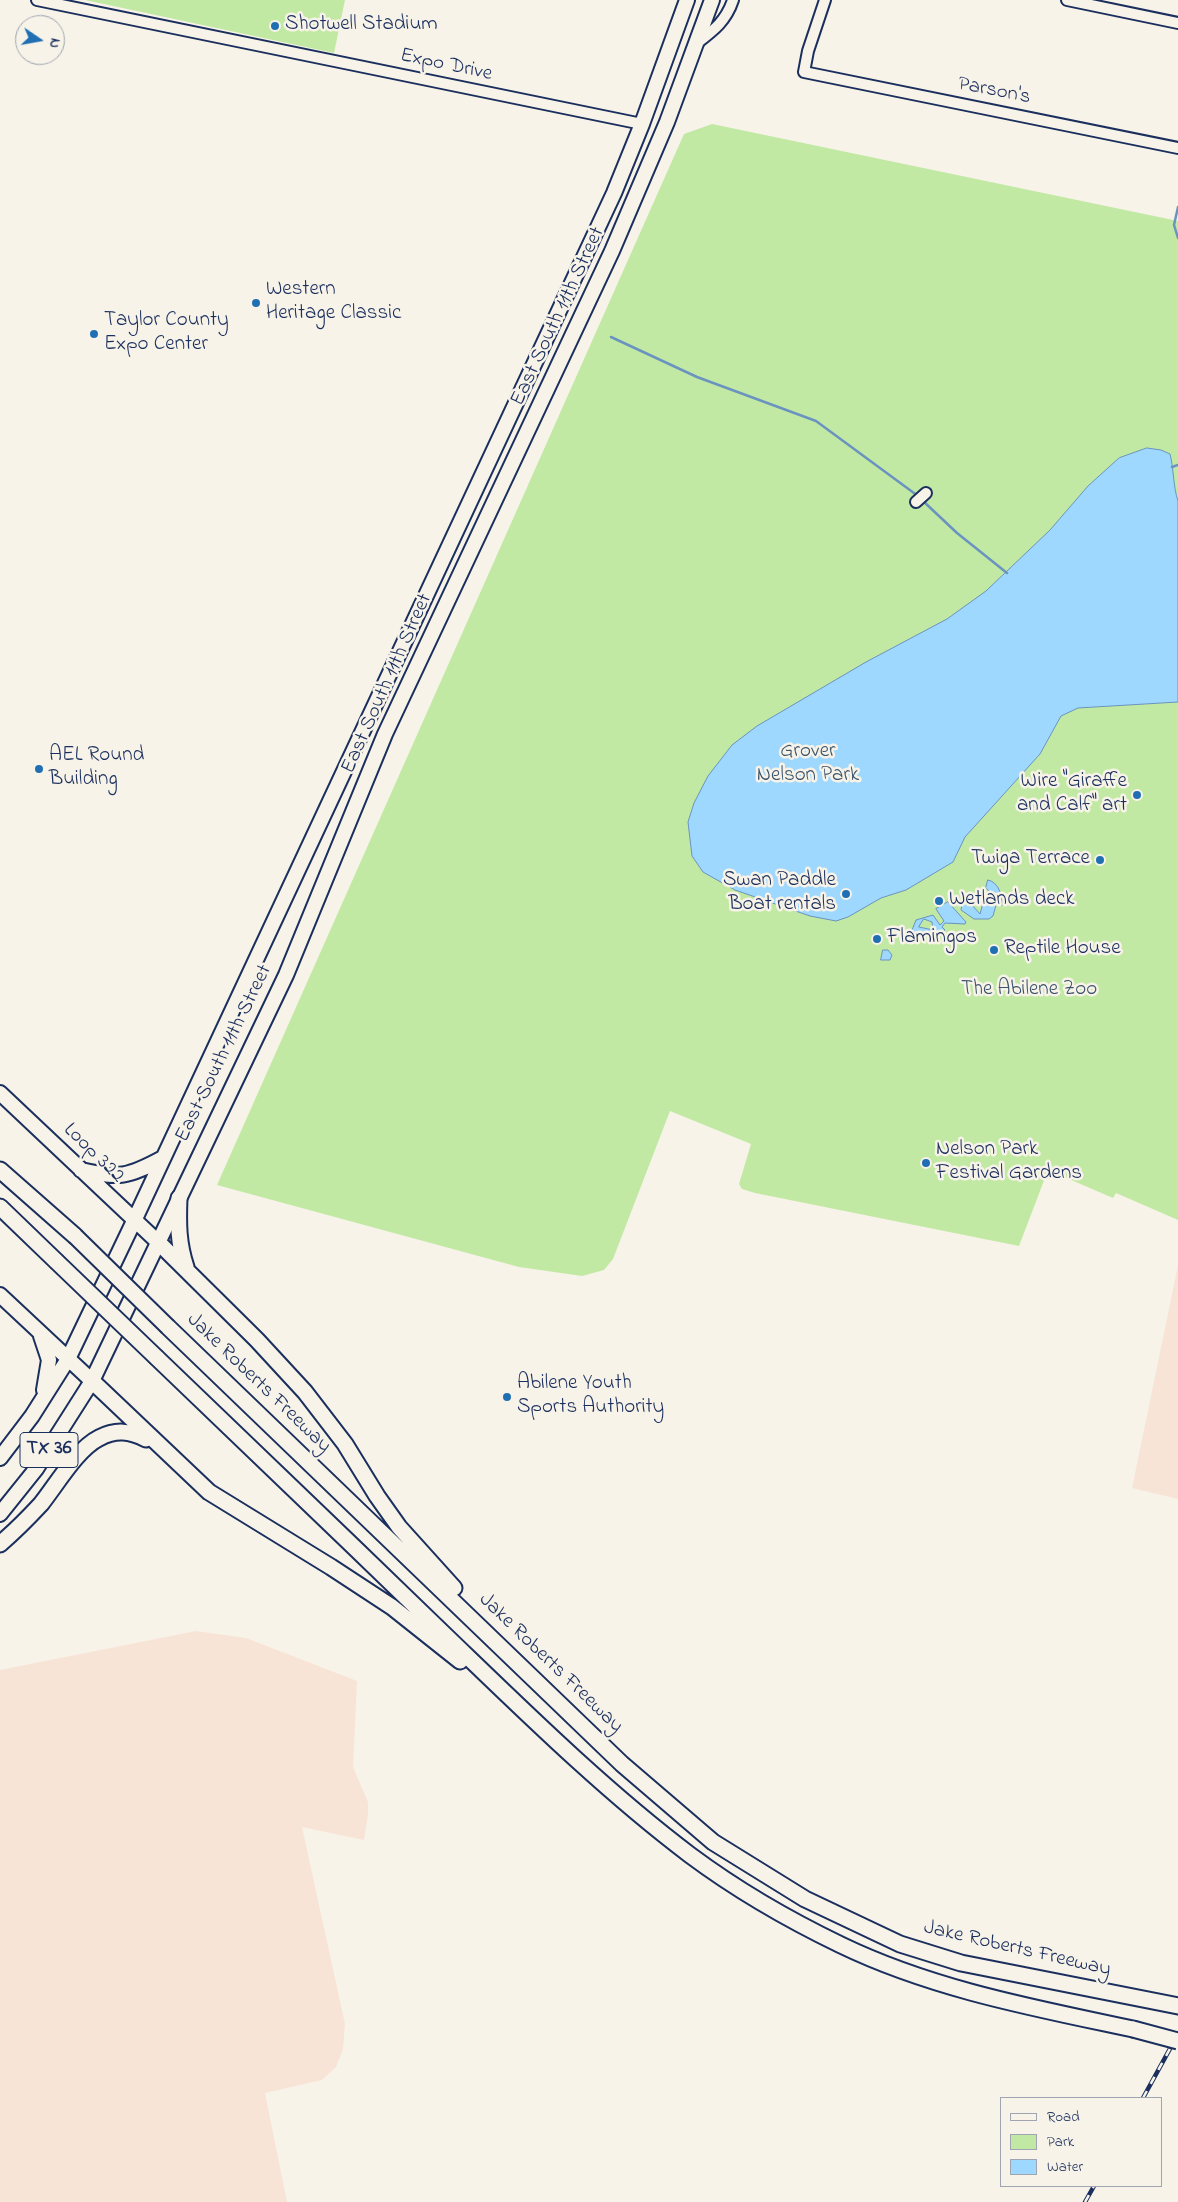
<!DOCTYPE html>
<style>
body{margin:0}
#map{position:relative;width:1178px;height:2202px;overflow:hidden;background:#f7f3e8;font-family:"Indie Flower",sans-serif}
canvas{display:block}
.legend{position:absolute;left:1000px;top:2097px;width:162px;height:90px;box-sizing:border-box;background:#f7f3e8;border:1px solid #9fa5b1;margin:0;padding:6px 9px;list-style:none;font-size:15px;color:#1b2f5e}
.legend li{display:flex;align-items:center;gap:10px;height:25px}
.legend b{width:25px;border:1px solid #9fa5b1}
.north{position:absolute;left:15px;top:15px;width:50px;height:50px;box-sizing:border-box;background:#f7f3e8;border:1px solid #9fa5b1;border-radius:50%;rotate:102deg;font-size:14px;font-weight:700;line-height:20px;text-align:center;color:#1b2f5e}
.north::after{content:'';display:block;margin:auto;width:18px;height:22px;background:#1f6fb2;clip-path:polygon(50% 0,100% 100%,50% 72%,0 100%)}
</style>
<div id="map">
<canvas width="1178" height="2202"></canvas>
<ul class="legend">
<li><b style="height:6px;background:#f7f3e8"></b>Road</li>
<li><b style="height:14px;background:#c2e9a4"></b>Park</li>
<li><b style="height:14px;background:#9fd8ff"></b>Water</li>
</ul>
<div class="north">N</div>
</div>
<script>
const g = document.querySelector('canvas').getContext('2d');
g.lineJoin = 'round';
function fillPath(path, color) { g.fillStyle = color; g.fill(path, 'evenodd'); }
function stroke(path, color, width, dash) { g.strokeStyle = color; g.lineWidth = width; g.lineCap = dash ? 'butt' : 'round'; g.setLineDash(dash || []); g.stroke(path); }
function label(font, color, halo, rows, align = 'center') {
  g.font = font + ' "Indie Flower",sans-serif'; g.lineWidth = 5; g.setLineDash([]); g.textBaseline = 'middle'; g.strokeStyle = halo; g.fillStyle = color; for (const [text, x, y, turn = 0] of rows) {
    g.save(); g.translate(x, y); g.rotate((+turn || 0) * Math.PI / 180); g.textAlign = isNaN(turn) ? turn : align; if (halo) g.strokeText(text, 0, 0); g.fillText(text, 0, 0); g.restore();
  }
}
fillPath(new Path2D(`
 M1178 1265V1499L1132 1488Z
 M196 1631 246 1638 357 1681 353 1767 368 1802V1815L364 1840 302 1827 345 2024 343 2049 336 2067 322 2080 265 2093 287 2202H0V1670Z`), '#f8e4d7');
fillPath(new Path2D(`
 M85 0H345L334 53Z
 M712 124 1178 221V1220L1116 1193 1113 1198 1048 1170 1019 1246 755 1193 742 1189 739 1184 751 1144 670 1111 613 1259 604 1270 582 1276 519 1267 217 1185 684 134Z`), '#c2e9a4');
const water = new Path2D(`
 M1147 448 1161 450 1170 454C1174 470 1173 486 1178 501V702L1078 708 1061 716 1040 754 965 837 953 862 906 890 881 898 848 917 836 921 810 916 735 890 703 872 692 856 688 822 694 803 708 776 732 745 757 726 866 662 947 619 986 591 1050 530 1088 486 1119 458Z
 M988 880C999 882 1003 897 1002 906L986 888Z
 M976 893 984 895 990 904 996 905 993 916 989 919H974L961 910 962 903ZM976 900 983 903 980 914 972 905Z
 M948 902 966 922 965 924 945 923 942 927 945 930 937 937 914 932 912 930 916 920 933 915 940 925 944 921 936 909ZM924 919 932 922 933 930 919 927Z
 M883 950H888L892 955 890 960H881Z`);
fillPath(water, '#9fd8ff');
stroke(water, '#6a94bf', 1);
stroke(new Path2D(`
 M1178 207 1174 225 1178 238
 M611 337 697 377 816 421 918 496
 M1172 467 1178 465
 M922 500 957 533 1007 573`), '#6a94bf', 2.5);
const minor = new Path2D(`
 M37 0 642 124
 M825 0 808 51 804 72 1178 148
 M1067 0 1178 23
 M697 43C714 30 726 21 733 0
 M916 502 926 493`);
const major = new Path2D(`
 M0 1093 159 1243
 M81 1170C119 1179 128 1177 163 1158
 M0 1295 92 1381
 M41 1336 49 1360 44 1390
 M0 1458 32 1416 68 1359 134 1221 614 193 642 124 687 0
 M0 1514 36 1469 92 1381 286 975 385 734 612 251 667 122 712 0`);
const highway = new Path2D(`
 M0 1170 75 1236
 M179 1198C178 1223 178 1243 186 1267
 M0 1207 56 1261
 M159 1243 257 1340 305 1392 345 1444 377 1496 399 1527 454 1588
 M168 1327 622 1764 713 1842 805 1899 900 1944 961 1963 1178 2006
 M157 1358C254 1451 350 1543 446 1636 524 1711 604 1790 690 1855 737 1890 789 1920 841 1945 932 1989 1034 2008 1133 2029
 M92 1381 209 1492 331 1567 392 1607 460 1661
 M0 1544C14 1532 28 1518 41 1504 57 1484 77 1449 99 1438 116 1429 130 1431 146 1439`);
stroke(minor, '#1b2f5e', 14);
stroke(major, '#1b2f5e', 18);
stroke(highway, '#1b2f5e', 19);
stroke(minor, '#f7f3e8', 10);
stroke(major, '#f7f3e8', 14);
stroke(highway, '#f7f3e8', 15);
const rail = new Path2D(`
 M1143 2098 1178 2034
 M1085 2202 1094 2186`);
stroke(rail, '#1b2f5e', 4.5);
stroke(rail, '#f7f3e8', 2.5, [8]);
const highwayBridge = new Path2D(`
 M75 1236 168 1327
 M56 1261 157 1358
 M1133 2029 1178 2041`);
stroke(highwayBridge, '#1b2f5e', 19, []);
stroke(highwayBridge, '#f7f3e8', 15);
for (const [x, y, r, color] of [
 [275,26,5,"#1f6fb2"],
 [256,303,5,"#1f6fb2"],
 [94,334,5,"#1f6fb2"],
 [39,769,5,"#1f6fb2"],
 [1137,795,5,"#1f6fb2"],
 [1100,860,5,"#1f6fb2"],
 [846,894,5,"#1f6fb2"],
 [939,901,5,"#1f6fb2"],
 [877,939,5,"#1f6fb2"],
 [994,950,5,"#1f6fb2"],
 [926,1163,5,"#1f6fb2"],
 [507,1397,5,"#1f6fb2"]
]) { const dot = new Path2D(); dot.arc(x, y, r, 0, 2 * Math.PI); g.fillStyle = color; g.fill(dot); stroke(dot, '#f7f3e8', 2); }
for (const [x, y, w] of [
 [49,1450,58]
]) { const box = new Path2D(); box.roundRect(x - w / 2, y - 17.5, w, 35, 4); g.fillStyle = '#f7f3e8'; g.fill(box); stroke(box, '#1b2f5e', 1); }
label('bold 20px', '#1b2f5e', null, [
 ["TX 36",49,1450]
]);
label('21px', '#1b2f5e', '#f7f3e8', [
 ["Shotwell Stadium",285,26],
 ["Western",266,291],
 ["Heritage Classic",266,315],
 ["Taylor County",104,322],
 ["Expo Center",104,346],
 ["AEL Round",49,757],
 ["Building",49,781],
 ["Wire \"Giraffe",1127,783,"right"],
 ["and Calf\" art",1127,807,"right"],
 ["Twiga Terrace",1090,860,"right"],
 ["Swan Paddle",836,882,"right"],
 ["Boat rentals",836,906,"right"],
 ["Wetlands deck",949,901],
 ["Flamingos",887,939],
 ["Reptile House",1004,950],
 ["Nelson Park",936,1151],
 ["Festival Gardens",936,1175],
 ["Abilene Youth",517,1385],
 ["Sports Authority",517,1409]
], 'left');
label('21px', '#1b2f5e', '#f7f3e8', [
 ["Expo Drive",446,66,12],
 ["Parson's",994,92,11],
 ["East South 11th Street",559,317,-65],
 ["East South 11th Street",388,684,-66],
 ["East South 11th Street",225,1054,-64],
 ["Loop 322",93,1154,44],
 ["Jake Roberts Freeway",258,1384,44],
 ["Jake Roberts Freeway",550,1664,44],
 ["Jake Roberts Freeway",1017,1950,13]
]);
label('21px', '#3c546c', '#f7f3e8', [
 ["Grover",808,753],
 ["Nelson Park",808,777],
 ["The Abilene Zoo",1029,991]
]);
</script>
